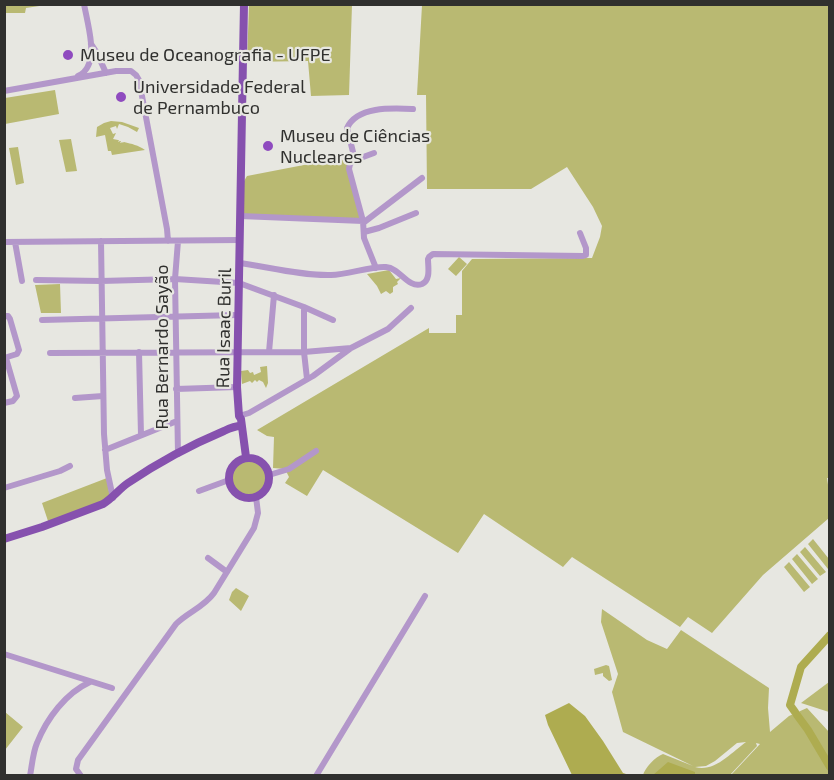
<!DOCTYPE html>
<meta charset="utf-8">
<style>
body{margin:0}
#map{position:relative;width:834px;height:780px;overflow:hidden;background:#e7e7e1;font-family:"Exo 2",sans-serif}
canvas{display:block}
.frame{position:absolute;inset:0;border:6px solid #30302e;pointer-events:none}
</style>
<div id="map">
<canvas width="834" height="780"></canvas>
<div class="frame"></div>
</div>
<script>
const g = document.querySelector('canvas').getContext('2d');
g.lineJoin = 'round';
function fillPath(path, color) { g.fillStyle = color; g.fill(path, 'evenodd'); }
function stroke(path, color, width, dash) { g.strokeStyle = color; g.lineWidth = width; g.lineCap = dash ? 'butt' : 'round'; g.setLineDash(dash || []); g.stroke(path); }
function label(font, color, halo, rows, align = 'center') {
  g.font = font + ' "Exo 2",sans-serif'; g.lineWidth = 4.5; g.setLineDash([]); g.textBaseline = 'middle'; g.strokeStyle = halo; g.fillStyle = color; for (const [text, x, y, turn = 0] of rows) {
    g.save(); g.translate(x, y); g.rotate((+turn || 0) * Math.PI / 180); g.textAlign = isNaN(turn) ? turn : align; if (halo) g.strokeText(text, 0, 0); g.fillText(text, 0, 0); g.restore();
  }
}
fillPath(new Path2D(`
 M5 4H46V5L26 8 25 13H5Z
 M249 5H352L349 95 311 96 308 61 247 62Z
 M422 5H829L830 478H827L830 498 829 518 763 575 712 633 688 617 680 627 572 557 563 567 484 514 458 553 323 470 307 496 285 483 289 477 285 469 273 468 274 437 267 436 257 430 429 328V333H456V315H462V271L472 259 592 258 600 237 602 226 593 207 567 167 531 189H427L426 95H417Z
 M55 90 59 114 5 124V98Z
 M111 121 122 122 139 128 137 132 128 127 119 124 117 129 116 126 110 128 113 134 116 133 113 139 118 140 117 141 118 140H119L118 142 120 141H121L120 143 123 142 122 143 124 142C132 144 138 145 145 150L112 155 111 151H108L105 135 96 137 97 127 104 123Z
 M71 139 77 171 66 172 59 140Z
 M18 147 24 183 16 185 9 148Z
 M340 158 350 165 363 214 358 219 239 216 240 188 247 176Z
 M459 257 467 264 456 276 448 269Z
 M389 270 396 279 401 278 397 282 398 284 393 287V292L390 294 386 291 381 294 377 286 367 274Z
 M60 284 61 313H41L35 285Z
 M267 366 268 383 266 388 263 382 259 380 257 382 255 380 252 383 250 381 242 384 241 371 248 370 250 373 253 372 254 375 261 372 260 367Z
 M232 478a17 17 0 1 1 34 0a17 17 0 1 1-34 0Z
 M107 478 110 498 49 524 42 503Z
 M813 539 829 559V567L828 569 808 544Z
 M805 547 826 572 820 576 800 552Z
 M797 554 818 579 812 584 792 559Z
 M789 562 810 587 804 592 784 567Z
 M236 588 249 596 241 611 229 600 232 592Z
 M602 609 647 640 667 649 681 630 769 688 768 708 770 732 789 716 807 708 829 732V775H731L760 744 756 743 757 746 730 775H643C645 768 655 757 663 754L693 766 623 732 612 692 618 674 601 622ZM746 742C732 752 714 773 695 767L706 766 715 761 737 743Z
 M606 665 609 666 612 680 609 681 603 676V673L595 675 594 669Z
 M829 682V712L801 703Z
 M5 712 23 727 5 750Z`), '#b9b972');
fillPath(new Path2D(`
 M569 703 585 716 603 741 623 773 629 775H572L548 725 545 715Z
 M668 762 695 772V775H653Z`), '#aeac50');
stroke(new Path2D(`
 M795 712 790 705 801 667 830 635
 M797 715 808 730 830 767`), '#aeac50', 8);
stroke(new Path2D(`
 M91 44 97 53 106 73
 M78 76C82 74 86 71 88 66 96 51 87 21 84 4
 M4 91 116 71H131L136 75 139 80 167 229 168 241
 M355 160 374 153
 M240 216 363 221
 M363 223 422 178
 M364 232 379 228 416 213
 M101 241 104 434 107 470 113 498
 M4 242 240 240
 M15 242 22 281
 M240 263C268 267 303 276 331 275 348 275 370 266 386 267 400 268 408 289 422 284 431 280 428 267 428 259L429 257 433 254 583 256 586 255V248L580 233
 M376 268 364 238 363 221 349 169 350 164 355 160 347 128C357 106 392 108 413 109
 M36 280 101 281 175 279 239 283 304 307 333 320
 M304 307V352L307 379
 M4 316H8L10 319 19 350 17 354 4 358
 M42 320 237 315
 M139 352 141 435
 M269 352 274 295
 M50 353 304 352 351 348
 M176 389 237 387
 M75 398 103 396
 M4 403 13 401 17 396 6 358
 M239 416 249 413 313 376 351 348 388 329 411 308
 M105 450 177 421
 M178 454 175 279 178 241
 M269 475 289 469 316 451
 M4 488 60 471 70 466
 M199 491 229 480
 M208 558 227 572
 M4 654 112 688
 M30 776C32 765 33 752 37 743 47 718 66 693 90 682
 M81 776 76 769 78 760 176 624C188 612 204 607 214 593L254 528 258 513 256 497
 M316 776 425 596`), '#b397ca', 6);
stroke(new Path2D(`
 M244 4 237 387 239 416 241 419 246 457
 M229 478a20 20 0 1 1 40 0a20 20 0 1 1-40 0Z
 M4 539 42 527 103 504C113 498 119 489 128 483 156 464 193 444 224 431 230 428 235 426 241 426`), '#8651ae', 8);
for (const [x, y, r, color] of [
 [68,55,6,"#8f4bbf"],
 [121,97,6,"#8f4bbf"],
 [268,146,6,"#8f4bbf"]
]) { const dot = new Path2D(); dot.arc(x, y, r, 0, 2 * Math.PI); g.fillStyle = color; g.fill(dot); stroke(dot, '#e7e7e1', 2); }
label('18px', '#30302e', '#e7e7e1', [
 ["Museu de Oceanografia - UFPE",80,55],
 ["Universidade Federal",133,87],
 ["de Pernambuco",133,108],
 ["Museu de Ciências",280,136],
 ["Nucleares",280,157]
], 'left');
label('18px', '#30302e', '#e7e7e1', [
 ["Rua Isaac Buril",224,328,-89],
 ["Rua Bernardo Sayão",162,347,-90]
]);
</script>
